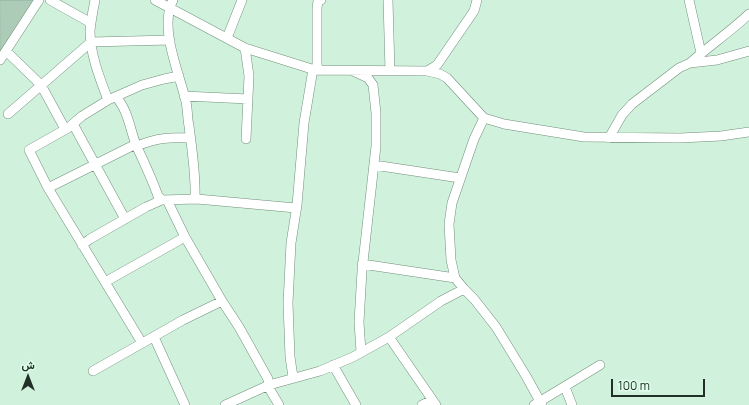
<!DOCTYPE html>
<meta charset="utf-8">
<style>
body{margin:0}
#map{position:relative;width:749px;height:405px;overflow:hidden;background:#d0f1db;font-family:Manrope,Vazirmatn,sans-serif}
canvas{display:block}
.north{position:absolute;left:8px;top:357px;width:40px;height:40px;-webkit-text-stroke:3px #ddfee9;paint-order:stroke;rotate:0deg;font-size:11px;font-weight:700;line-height:16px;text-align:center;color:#222f27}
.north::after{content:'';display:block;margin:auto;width:14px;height:18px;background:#222f27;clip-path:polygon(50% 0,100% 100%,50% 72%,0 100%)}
.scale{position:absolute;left:611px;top:379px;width:94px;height:18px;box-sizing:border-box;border:2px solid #222f27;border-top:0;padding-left:5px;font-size:12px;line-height:14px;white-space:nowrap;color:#222f27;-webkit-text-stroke:3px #ddfee9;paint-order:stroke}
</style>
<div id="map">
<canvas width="749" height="405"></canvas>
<div class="north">ش</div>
<div class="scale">100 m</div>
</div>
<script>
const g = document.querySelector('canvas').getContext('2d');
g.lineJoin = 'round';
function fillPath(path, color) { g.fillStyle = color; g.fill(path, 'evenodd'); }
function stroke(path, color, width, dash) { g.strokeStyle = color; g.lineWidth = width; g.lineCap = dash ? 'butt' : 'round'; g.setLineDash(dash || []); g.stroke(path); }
const building = new Path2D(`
 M0 0H38L0 52Z`);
fillPath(building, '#acccb7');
stroke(building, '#8ead99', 1);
const minor = new Path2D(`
 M50 0 91 23
 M95 0C93 10 91 20 90 31 90 54 100 79 108 100
 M155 0 245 48 315 70 427 71 440 74 447 78 484 118 504 124 584 137 680 138 721 136 749 132
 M173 0C159 27 178 70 185 98 188 107 187 117 189 126 192 150 196 175 195 199
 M388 0 390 71
 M689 0 701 53
 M227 38 242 0
 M245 48 249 76 246 139
 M6 51 41 85 65 129
 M0 60 39 0
 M690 63C709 46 730 32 749 14
 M318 70 317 64V8L318 1 321 0
 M427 71 437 65 474 11 477 0
 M355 72 368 78 373 85 376 113V146L362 271 359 322 361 352
 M184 96 248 99
 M116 97C128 110 130 129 136 145 144 162 152 179 158 196L162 200 197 199 296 208
 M8 114 91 42 170 40
 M484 118 474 139 452 203 449 224 451 260 455 278 464 289 474 299 496 327 526 376 542 405
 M73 124 125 219
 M609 138 622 115 632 104 679 68 690 63 717 60 749 51
 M137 146C157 138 169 137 190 138
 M374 165 460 178
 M48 188 136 144
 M167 200 185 237 222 301 239 327 268 379 269 388 279 405
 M82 245 90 239 146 207 162 200
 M362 264 455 278
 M105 282 185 237
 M154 337 185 405
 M389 337 436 405
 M142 343 48 188 29 150 68 128 82 116 108 100 142 85 164 79 179 76
 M333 365 356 405
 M93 371 183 320 222 301
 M293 377 290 357 288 303 291 243 297 205 304 123 313 69
 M565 387 572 405
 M225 405 269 385 320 371 353 357 389 337 441 301 464 289
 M422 405 432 400
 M534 405 600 365`);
stroke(minor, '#718f7c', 10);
stroke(minor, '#fff', 9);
</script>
